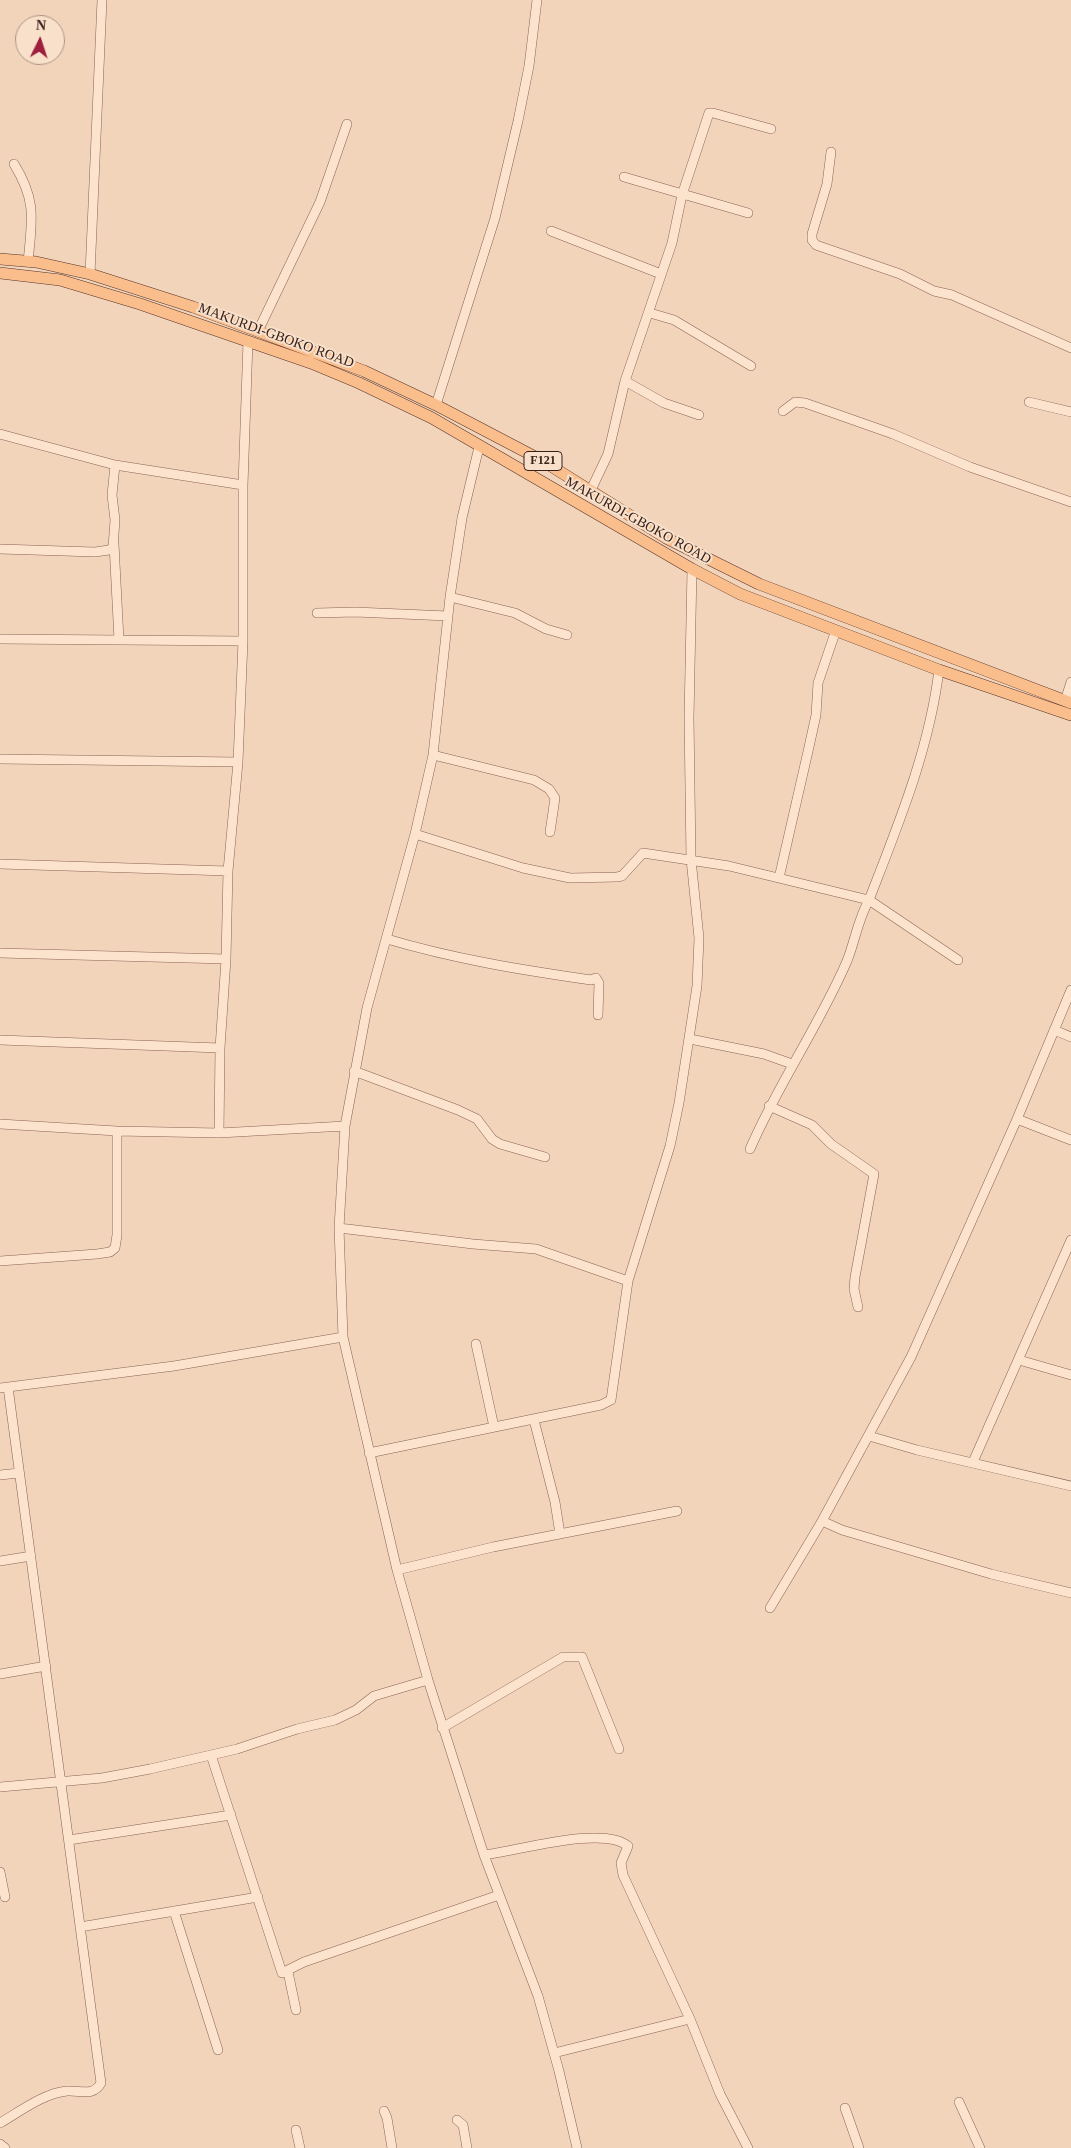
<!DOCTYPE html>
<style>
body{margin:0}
#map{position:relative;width:1071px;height:2148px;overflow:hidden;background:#f2d4ba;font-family:"Times New Roman",serif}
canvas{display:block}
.north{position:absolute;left:15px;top:15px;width:50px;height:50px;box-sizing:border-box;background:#f8e0ca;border:1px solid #ab9484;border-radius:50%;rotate:4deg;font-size:14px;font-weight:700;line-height:20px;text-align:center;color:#37211a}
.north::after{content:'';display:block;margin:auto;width:18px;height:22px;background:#9e1e3d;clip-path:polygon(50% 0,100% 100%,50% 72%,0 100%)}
</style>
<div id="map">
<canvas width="1071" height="2148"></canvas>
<div class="north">N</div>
</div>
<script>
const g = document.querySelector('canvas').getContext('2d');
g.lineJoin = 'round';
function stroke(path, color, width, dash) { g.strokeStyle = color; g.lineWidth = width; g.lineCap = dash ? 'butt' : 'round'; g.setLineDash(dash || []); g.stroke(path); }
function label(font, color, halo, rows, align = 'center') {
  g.font = font + ' "Times New Roman",serif'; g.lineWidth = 4; g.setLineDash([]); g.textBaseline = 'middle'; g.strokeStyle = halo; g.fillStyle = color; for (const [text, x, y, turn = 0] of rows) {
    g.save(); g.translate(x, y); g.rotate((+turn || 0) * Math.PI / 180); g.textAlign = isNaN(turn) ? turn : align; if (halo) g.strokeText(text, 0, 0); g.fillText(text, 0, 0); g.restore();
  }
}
const minor = new Path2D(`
 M831 152 827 184 812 234V240L816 245 900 274 934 291 952 295 1071 348
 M14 164C37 201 32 220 28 262
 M624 177 748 213
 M551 231 661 274
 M90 274 102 0
 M650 313 674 320 751 366
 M258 331 320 202 347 124
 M625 381 664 403 699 415
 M1029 402 1071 412
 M436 405 495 218 518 121 529 66 537 0
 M783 411 795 402 805 403 893 434 970 467 1071 502
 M0 434 115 465 243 485
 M479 447 462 518 450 597 433 755 415 834 367 1008 345 1126 339 1228 343 1337 397 1570 428 1680 484 1855 538 1996 559 2071 577 2148
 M590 492 608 454 625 381 672 243 682 195 708 116 709 113H713L771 129
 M114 544 119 640
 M0 549 95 552 109 550 113 547 115 520 112 495 115 465
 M450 597 515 613 546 629 567 635
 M317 613 355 612 448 616
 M0 639 243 641
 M1065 701 1071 682
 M433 755 534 780 549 789 555 798 550 832
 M0 759 238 762
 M415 834 523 868 570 878 617 877 622 876 643 853 729 866 869 900 958 960
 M0 864 228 871
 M779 878 809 747 816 715 818 683 836 630
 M387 939C454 959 522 970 591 980L596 978 599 983 598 1015
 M0 953 226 959
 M1054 1030 1071 1037
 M690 1039 764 1054 792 1064
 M0 1040 220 1048
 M354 1071 458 1110 477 1119 492 1139 500 1144 545 1157
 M769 1106 812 1125 831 1144 874 1174 855 1277 854 1289 858 1307
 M1017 1119 1071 1140
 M0 1124 117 1131 219 1133 345 1126
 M219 1133 220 1048 226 959 228 871 238 762 243 641V485L248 341
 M750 1149C778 1084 819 1026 847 961 855 941 858 919 869 900 898 825 929 751 939 670
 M339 1228 473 1244 536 1249 628 1281
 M0 1261 97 1254 110 1252 115 1248 117 1235V1131
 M476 1344 494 1427
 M1019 1360 1071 1375
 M0 1388 174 1366 343 1337
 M534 1420 555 1502 560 1534
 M869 1436 917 1450 1071 1486
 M369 1453 601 1405 611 1400 628 1281 670 1146 679 1103 697 986 699 938 691 859 689 718 692 569
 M973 1462 1071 1240
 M0 1475 19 1473
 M822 1521 842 1530 991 1574 1071 1593
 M0 1561 31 1556
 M397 1570 493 1547 677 1511
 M770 1608 822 1521 911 1357 1017 1119 1071 990
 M0 1674 46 1666
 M442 1728 563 1657H582L619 1749
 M211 1755 282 1973 304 1962 499 1895
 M0 1787 102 1778 150 1769 237 1749 297 1729 335 1720 356 1710 374 1696 428 1680
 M69 1840 231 1815
 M484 1855C518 1851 603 1825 628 1846L621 1863 623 1875 690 2019 720 2094 748 2148
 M0 1872 5 1897
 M174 1911 218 2050
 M80 1927 258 1897
 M288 1972 296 2010
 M554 2053 690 2019
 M959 2102 980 2148
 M845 2108 859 2148
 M384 2111 387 2118 392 2148
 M457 2120 463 2125 467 2148
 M0 2123C19 2112 44 2093 67 2091 81 2090 93 2097 101 2083L8 1387
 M296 2130 300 2148
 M0 2144 5 2148`);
const major = new Path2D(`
 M0 259 36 262 90 274 193 307 364 371 436 405 543 461 666 538 759 584 1071 703
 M0 273 60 280 140 304 311 363 359 383 432 418 692 569 740 594 939 670 1071 715`);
stroke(minor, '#8a6353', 10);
stroke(major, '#573328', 12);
stroke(minor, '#fce3ce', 9);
stroke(major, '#fabe8d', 11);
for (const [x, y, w] of [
 [543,461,38]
]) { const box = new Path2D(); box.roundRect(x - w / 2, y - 9.5, w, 19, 4); g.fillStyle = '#f8e0ca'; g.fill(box); stroke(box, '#37211a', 1); }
label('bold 12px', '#37211a', null, [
 ["F121",543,461]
]);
label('14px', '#37211a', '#f8e0ca', [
 ["MAKURDI-GBOKO ROAD",276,336,20],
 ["MAKURDI-GBOKO ROAD",638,521,29]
]);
</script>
